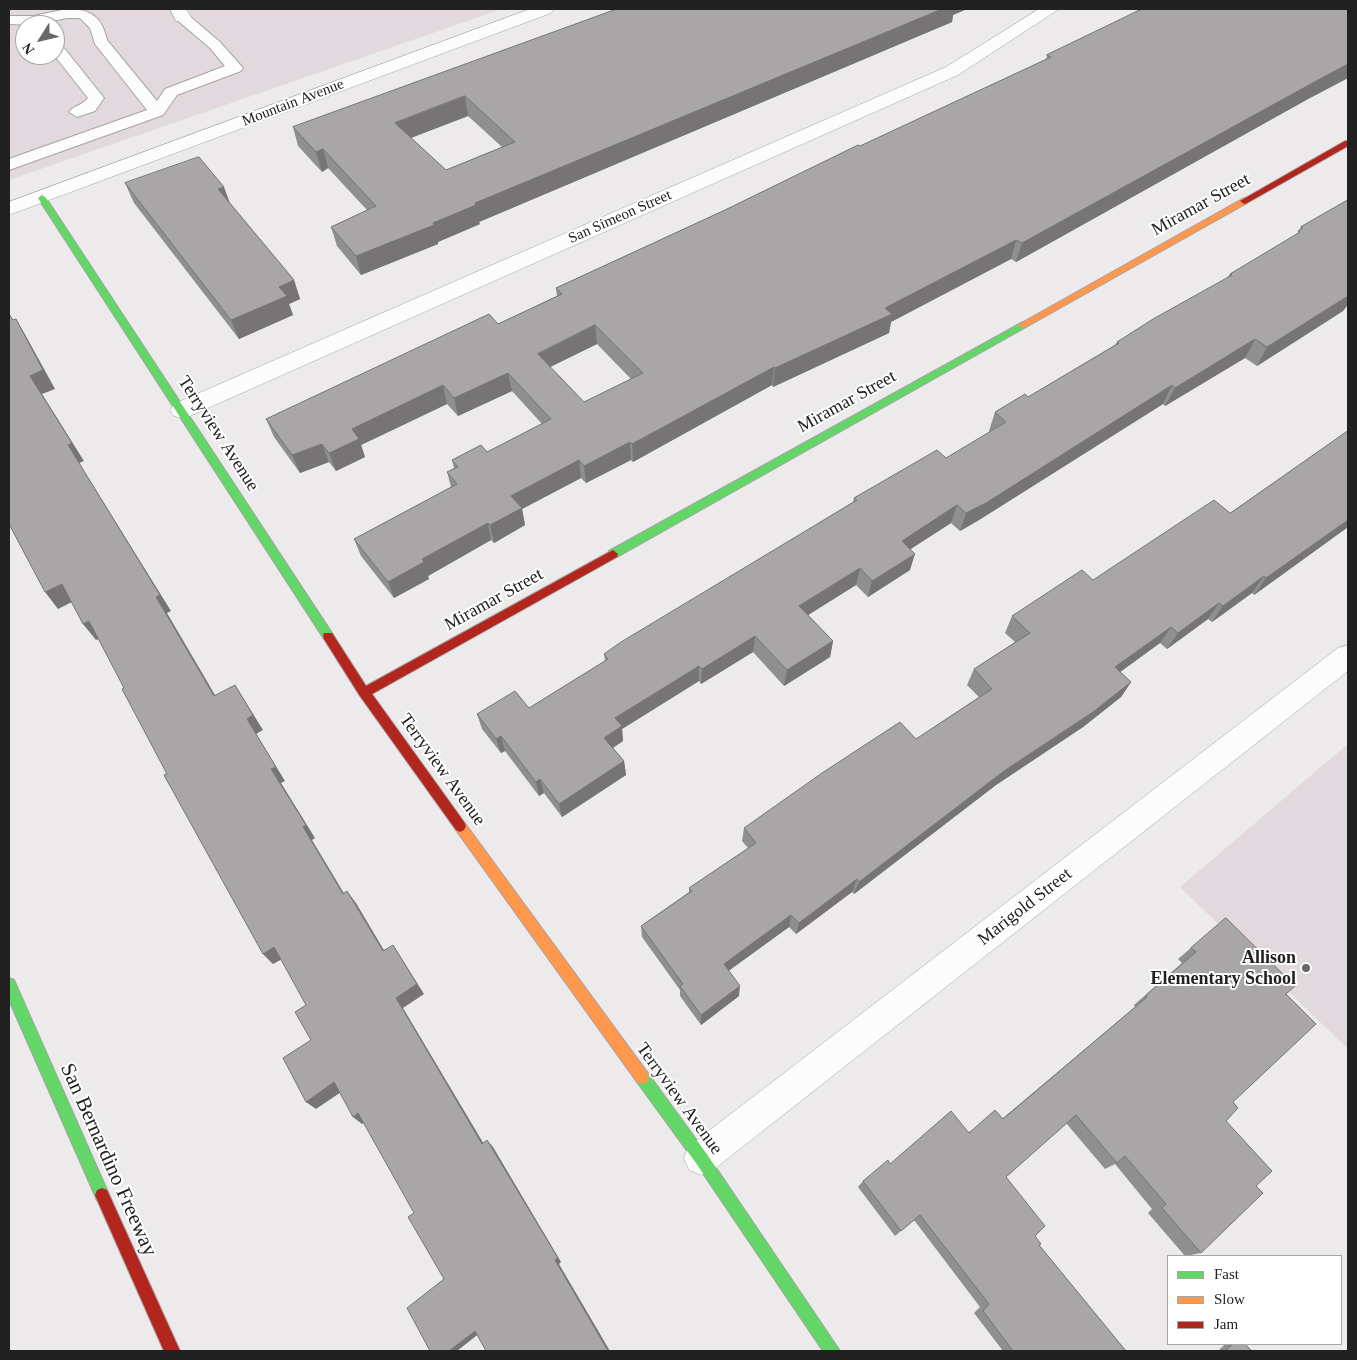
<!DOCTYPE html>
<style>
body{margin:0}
#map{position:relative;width:1357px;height:1360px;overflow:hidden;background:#eceaeb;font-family:Georgia,serif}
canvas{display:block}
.frame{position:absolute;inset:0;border:10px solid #222122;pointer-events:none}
.legend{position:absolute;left:1167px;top:1255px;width:175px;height:90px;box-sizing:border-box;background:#fff;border:1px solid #a7a6a7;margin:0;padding:6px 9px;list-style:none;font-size:15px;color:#222122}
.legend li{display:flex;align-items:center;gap:10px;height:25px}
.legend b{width:25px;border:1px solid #a7a6a7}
.north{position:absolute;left:15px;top:15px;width:50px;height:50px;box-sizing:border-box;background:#fff;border:1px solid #a7a6a7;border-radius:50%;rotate:234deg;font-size:14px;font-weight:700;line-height:20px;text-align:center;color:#222122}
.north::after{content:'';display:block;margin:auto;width:18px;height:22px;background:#696768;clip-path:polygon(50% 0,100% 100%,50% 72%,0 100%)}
</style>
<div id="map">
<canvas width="1357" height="1360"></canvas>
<div class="frame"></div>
<ul class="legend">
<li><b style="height:6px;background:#63d668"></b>Fast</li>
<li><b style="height:6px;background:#ff974d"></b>Slow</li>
<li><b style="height:6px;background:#b3261e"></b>Jam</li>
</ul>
<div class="north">N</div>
</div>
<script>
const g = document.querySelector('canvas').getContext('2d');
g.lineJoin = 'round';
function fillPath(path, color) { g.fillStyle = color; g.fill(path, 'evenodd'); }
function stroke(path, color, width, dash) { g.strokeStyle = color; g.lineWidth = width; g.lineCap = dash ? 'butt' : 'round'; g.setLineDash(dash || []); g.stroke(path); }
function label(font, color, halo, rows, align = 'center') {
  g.font = font + ' Georgia,serif'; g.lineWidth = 4; g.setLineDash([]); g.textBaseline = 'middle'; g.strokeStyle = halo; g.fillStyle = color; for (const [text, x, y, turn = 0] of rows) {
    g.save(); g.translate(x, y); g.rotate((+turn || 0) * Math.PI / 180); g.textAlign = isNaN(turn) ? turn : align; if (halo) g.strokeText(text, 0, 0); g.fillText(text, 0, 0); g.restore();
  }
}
fillPath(new Path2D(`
 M9 9H502L9 180ZM25 25H55V55H25Z
 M1348 744V1049L1180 887Z`), '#e1d9dd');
const lane = new Path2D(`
 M67 9C91 9 102 17 107 40L157 101 165 89 225 66 210 48 177 20 175 17 177 14H187L220 42 243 68 241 71 177 95 163 115 9 170V159L147 110 95 44 90 28 80 18H67L33 25 9 24V16H33Z
 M55 41 60 43 104 98 95 111 77 117 69 112C74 105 82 106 88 98L54 55Z`);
const street = new Path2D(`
 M170 9H186L191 17 188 21H176Z
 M530 9H554L551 13 9 215V202Z
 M1039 9H1059L958 75 190 416 182 418 174 416 170 410 174 404 946 67Z
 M1348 645V671L713 1170 701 1175 689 1170 684 1158 689 1146 1338 648Z`);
const fast = new Path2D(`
 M42 195 46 198 332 633 333 636 332 639H324L38 198Z
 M1023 322 1026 323V327L617 557H609L608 554 609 551Z
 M9 978 14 980 107 1190 109 1195 107 1200 102 1202 97 1200 9 1000Z
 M642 1070 647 1072 706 1153 840 1351H823L696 1163 637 1082 635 1077 637 1072Z`);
const slow = new Path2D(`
 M1244 198 1248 201 1247 203 1026 327H1020L1018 325Z
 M460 820 464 822 647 1072 649 1077 647 1082 642 1084 637 1082 456 830 454 826 456 822Z`);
const jam = new Path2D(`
 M1345 141H1348V146L1247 203 1244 204 1240 201Z
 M613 550 618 554 617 557 372 694 464 822 466 826 464 830 460 832 456 830 360 696 324 639 323 636 324 633H332L366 686Z
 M102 1188 107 1190 180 1351H164L95 1195 97 1190Z`);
stroke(lane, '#a5a3a4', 2);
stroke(street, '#a5a3a4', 1);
stroke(fast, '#a5a3a4', 2);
stroke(slow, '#a5a3a4', 2);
stroke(jam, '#a5a3a4', 2);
fillPath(lane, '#fcfcfc');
fillPath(street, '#fcfcfc');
fillPath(fast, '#63d668');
fillPath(slow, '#ff974d');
fillPath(jam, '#b3261e');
fillPath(new Path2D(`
 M617 9H967L953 15 952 22 479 222 480 224 438 242V244L361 275 337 246 331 227 367 210 328 168 322 172 298 146 293 127ZM468 116 502 147 446 170 411 138Z
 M1138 9H1348V78L1308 99 1016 262 1011 259 891 322 889 333 773 387 772 385 633 462 631 460 586 483 581 478 522 509 525 525 494 543 491 540 428 576 429 579 394 598 361 556 354 539 451 487 447 472 454 468 452 460 487 452 542 424 512 391 458 416 447 404 361 445 365 457 336 471 329 462 300 473 274 437 266 419 498 324 557 296 556 288 725 210 860 146 1046 60 1047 55 1137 12ZM597 344 631 379 584 402 550 367Z
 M125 183 230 203 294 280 300 299 289 304 293 315 239 339 134 203Z
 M1348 200 1346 307 1343 311 1257 366 1245 358 1165 406 1163 404 979 520 960 531 951 523 910 549V570L868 597 856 585 808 615 833 641 830 657 784 686 753 652 701 684 699 681 622 729 623 741 613 748 624 761 626 775 562 817 544 793 539 796 505 751 501 753 482 729 477 714 529 708 605 661 604 654 853 502 854 498 946 458 990 432 989 431 995 412 1028 397 1115 345 1117 342 1227 278 1230 274 1297 234 1301 227Z
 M1348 431V527L1254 595 1252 593 1212 622 1208 619 1167 649 1160 643 1120 672 1131 682 1121 697 1083 727 996 785 854 894 852 892 796 934 789 927 728 971 739 996 701 1025 680 996V990L642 937 641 926 689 892V888L748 848 742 841 744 828 916 739 979 697 967 685 974 669 1015 642 1005 633 1012 616 1093 580 1230 513Z
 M1226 918 1286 994 1233 1102 1226 1121 1256 1186 1201 1253 1185 1256 1148 1213 1152 1209 1115 1164 1105 1169 1066 1123 1006 1177 1039 1245 1126 1351H1003L974 1313 980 1307 914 1220 901 1231 895 1236 858 1187 863 1181 890 1164 1003 1118 1135 1007 1134 1005 1182 963 1178 959Z
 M1225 1344H1245L1252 1351H1218Z`), '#908f90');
fillPath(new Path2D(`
 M942 9H967L953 15 952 22 479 222 480 224 438 242V244L361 275 356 256 433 223 475 203Z
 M1348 64V78L1308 99 1016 262 1022 243 1318 80Z
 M465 96 468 116 400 142 395 123Z
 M323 149 328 168 322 172 316 152Z
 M224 187 231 206 218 189Z
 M1016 240 1011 259 891 322 889 333 773 387 775 368 885 308Z
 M294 280 300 299 289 304 293 315 239 339 231 320 279 287Z
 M1348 296V305L1346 307 1343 311 1257 366 1267 347Z
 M16 319 27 338 55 389 42 394 84 461 79 463 171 611 167 613 225 712 214 696 156 597 68 445 30 376Z
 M595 325 597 344 540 372 538 354Z
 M1255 339 1245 358 1165 406 1175 388Z
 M774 367 772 385 633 462 632 444Z
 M508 373 512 391 458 416 454 398Z
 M443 385 447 404 361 445 365 457 336 471 329 453 352 429Z
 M1172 385 1163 404 979 520 960 531 966 513Z
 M630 442 631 460 586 483 584 466Z
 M322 444 329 462 300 473 292 455Z
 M579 460 581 478 522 509 525 525 494 543 490 525 511 496Z
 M957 505 951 523 897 558 902 541Z
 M1348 520V527L1254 595 1266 578Z
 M488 523 491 540 428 576 429 579 394 598 388 582 422 559Z
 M915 554 910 570 868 597 872 581Z
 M860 568 856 585 797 622 799 606Z
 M1264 576 1252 593 1212 622 1223 606Z
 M62 584 74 601 58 609 45 592Z
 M1219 603 1208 619 1167 649 1178 633Z
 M89 621 102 638 96 640 83 624Z
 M1171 627 1160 643 1105 683 1115 667Z
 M755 636 753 652 701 684 702 669Z
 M833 641 830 657 784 686 787 670Z
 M699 666V681L622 729 623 741 606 752 604 738 615 718Z
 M1131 682 1121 697 1083 727 996 785 854 894 859 882 1004 771Z
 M235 685 263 730 256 734 285 781 281 783 315 838 312 840 351 905 343 894 303 827 271 769 247 719Z
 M501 736 505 751 501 753 496 739Z
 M624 761 626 775 562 817 559 804Z
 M540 779 544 793 539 796 536 782Z
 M857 879 852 892 796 934 799 923Z
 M347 891 356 903 391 962 383 951Z
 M791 915 789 927 723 975 724 964Z
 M393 945 424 994 403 1008 488 1151 482 1144 396 998Z
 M274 947 284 958 273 964 263 954Z
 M740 986 739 996 701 1025V1015Z
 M334 1082 344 1090 316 1109 306 1102Z
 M358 1113 367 1120 362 1124 353 1117Z
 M487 1140 493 1147 561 1262 559 1264 610 1351H608L555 1260Z
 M475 1331 481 1332 457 1351H449Z`), '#767475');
const building = new Path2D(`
 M617 9H942L475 203 476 205 433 223 434 225 356 256 331 227 376 206 323 149 316 152 293 127ZM465 96 515 142 446 170 395 123Z
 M1142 9H1348V64L1318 80 1022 243 1016 240 885 308 892 314 775 368 774 367 632 444 630 442 584 466 579 460 511 496 522 508 490 525 488 523 422 559 424 562 388 582 354 539 457 484 447 472 458 467 452 460 481 445 487 452 551 419 508 373 454 398 443 385 352 429 359 439 329 453 322 444 292 455 266 419 489 314 498 324 562 294 556 288 725 210 858 145 860 146 1051 57 1047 55ZM595 325 643 373 584 402 538 354Z
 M199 157 224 187 218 189 294 280 279 287 287 296 231 320 125 183Z
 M1348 200V296L1267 347 1255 339 1175 388 1172 385 986 503 966 513 957 505 902 541 915 554 872 581 860 568 799 606 833 641 787 670 755 636 702 669 699 666 615 718 622 726 604 738 624 761 559 804 540 779 536 782 501 736 496 739 477 714 515 691 529 708 608 659 604 654 621 642 857 500 854 498 937 450 946 458 1006 422 995 412 1025 394 1028 397 1119 343 1117 342 1153 319 1232 275 1230 274 1300 232 1298 231 1303 228 1301 227Z
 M9 314 13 320 16 319 43 370 30 376 72 443 68 445 160 595 156 597 214 696 235 685 253 715 247 719 276 767 271 769 306 825 303 827 343 894 347 891 383 951 393 945 417 984 396 998 482 1144 487 1140 558 1258 555 1260 608 1351H486L475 1331 449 1351H430L407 1308 444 1279 408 1217 414 1213 358 1113 353 1117 334 1082 306 1102 283 1058 311 1040 295 1012 306 1005 274 947 263 954 164 775 167 774 122 689 124 688 89 621 83 624 62 584 45 592 9 524Z
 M1348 431V520L1266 578 1264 576 1223 606 1219 603 1178 633 1171 627 1115 667 1131 682 1093 712 1004 771 859 882 857 879 799 923 791 915 724 964 740 986 701 1015 680 986 683 984 641 926 692 891 689 888 756 843 744 828 822 773 900 722 916 739 992 689 974 669 1030 633 1012 616 1082 570 1093 580 1214 500 1230 513Z
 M1226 918 1295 986 1286 994 1316 1024 1233 1102 1238 1108 1226 1121 1272 1171 1256 1186 1263 1193 1201 1253 1162 1208 1166 1204 1125 1156 1117 1163 1076 1115 1006 1177 1045 1226 1035 1236 1041 1244 1039 1245 1126 1351H1013L983 1311 989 1304 920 1215 901 1231 863 1181 888 1160 890 1164 951 1111 969 1133 995 1110 1003 1119 1147 997 1146 995 1196 952 1191 948Z
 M1233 1344H1245L1252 1351H1226Z`);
fillPath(building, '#a8a6a7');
stroke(building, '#767475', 1);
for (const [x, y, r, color] of [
 [1306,968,5,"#696768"]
]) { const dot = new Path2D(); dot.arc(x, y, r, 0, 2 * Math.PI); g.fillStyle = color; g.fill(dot); stroke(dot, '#fff', 2); }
label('15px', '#222122', '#fff', [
 ["Mountain Avenue",293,103,-21],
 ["San Simeon Street",620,217,-24]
]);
label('18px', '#222122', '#fff', [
 ["Miramar Street",1201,205,-29],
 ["Miramar Street",847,402,-29],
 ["Terryview Avenue",218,434,57],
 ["Miramar Street",494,600,-29],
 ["Terryview Avenue",442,770,54],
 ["Marigold Street",1025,907,-38],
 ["Terryview Avenue",679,1099,54]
]);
label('bold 18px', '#222122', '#fff', [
 ["Allison",1296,958],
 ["Elementary School",1296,979]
], 'right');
label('21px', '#222122', '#fff', [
 ["San Bernardino Freeway",108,1160,66]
]);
</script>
